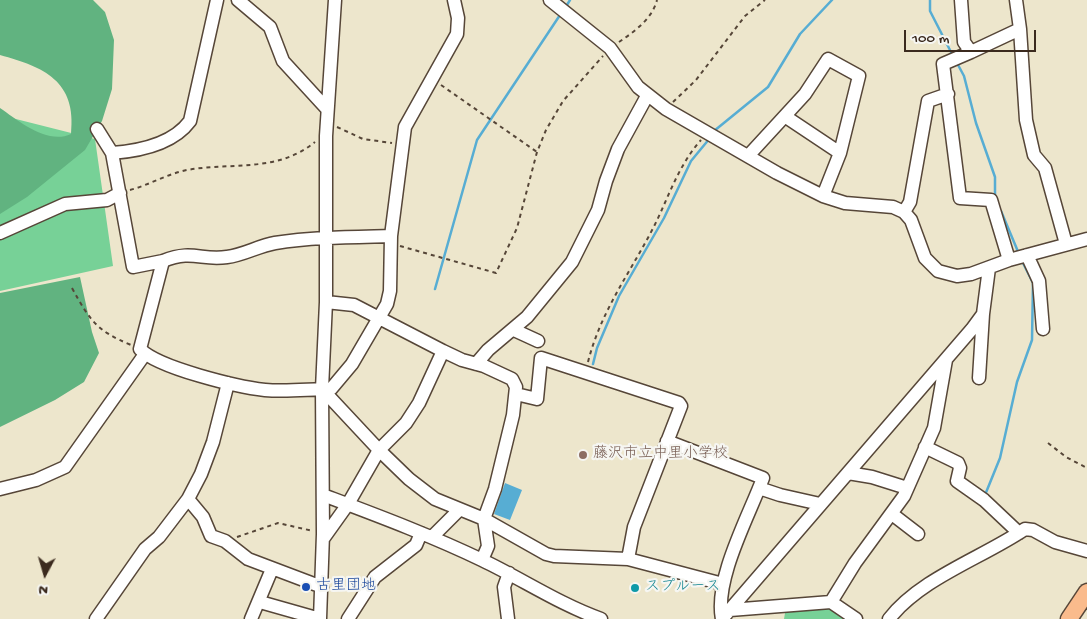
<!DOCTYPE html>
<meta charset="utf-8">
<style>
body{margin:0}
#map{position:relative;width:1087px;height:619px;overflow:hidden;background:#ede6cc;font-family:"Gochi Hand",sans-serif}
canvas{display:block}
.north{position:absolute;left:20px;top:549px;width:50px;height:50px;-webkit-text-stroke:4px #f6f6f2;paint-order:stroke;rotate:186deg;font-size:14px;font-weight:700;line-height:20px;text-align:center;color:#3b2a1e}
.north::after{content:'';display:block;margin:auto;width:18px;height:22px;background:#3b2a1e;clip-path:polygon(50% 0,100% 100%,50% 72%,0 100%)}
.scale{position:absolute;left:904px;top:30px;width:132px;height:22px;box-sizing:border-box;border:2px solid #3b2a1e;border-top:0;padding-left:6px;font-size:15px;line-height:18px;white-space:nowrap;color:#3b2a1e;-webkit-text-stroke:4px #f6f6f2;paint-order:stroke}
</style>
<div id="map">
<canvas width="1087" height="619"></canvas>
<div class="north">N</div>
<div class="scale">100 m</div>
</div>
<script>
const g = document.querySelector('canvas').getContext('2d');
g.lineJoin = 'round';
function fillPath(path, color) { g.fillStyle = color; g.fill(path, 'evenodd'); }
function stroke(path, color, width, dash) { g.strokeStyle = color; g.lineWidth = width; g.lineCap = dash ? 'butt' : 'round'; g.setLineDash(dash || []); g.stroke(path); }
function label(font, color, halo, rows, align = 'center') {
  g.font = font + ' "Gochi Hand","Klee One",sans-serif'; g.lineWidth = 4.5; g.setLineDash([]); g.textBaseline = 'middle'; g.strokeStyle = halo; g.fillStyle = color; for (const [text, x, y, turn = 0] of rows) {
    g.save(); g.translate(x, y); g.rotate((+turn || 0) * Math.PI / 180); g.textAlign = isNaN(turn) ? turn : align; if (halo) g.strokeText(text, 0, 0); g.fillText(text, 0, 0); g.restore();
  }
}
fillPath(new Path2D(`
 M0 115 95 139 113 266 0 291Z
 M828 606 851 619H784L786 607Z`), '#77d197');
fillPath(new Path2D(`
 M0 0H93L105 12 114 40 112 89 102 121 85 150 27 197 0 214V108C19 121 47 145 71 134 77 81 44 67 0 55Z
 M80 277 92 332 99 353 84 382 55 400 0 427V293Z`), '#61b380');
fillPath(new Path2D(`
 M505 483 522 490 510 520 494 514Z`), '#57add3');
stroke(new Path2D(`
 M930 0V11L953 56
 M565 8 570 0
 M957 63 964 76 976 123 995 177V196
 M714 131 768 87 800 34 832 0
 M1001 211 1019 254
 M435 289 477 140 560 15
 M593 364 597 348 619 296 664 218 691 161 710 138
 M985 495 1000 458 1017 382 1032 340 1033 283 1022 261`), '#57add3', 2.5);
const minor = new Path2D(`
 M238 0 270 27 283 61 327 109
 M550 0 610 48 638 87 666 109 777 173 823 196 845 203 893 207 904 212 911 220 925 258 938 271 957 276 971 274 1009 260 1087 239
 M961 0 964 42 971 52 1020 29
 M1016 0 1020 29 1026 120 1034 155 1045 168 1066 244
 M971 52 943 64 960 198 991 200 1009 260
 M786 117 840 153
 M97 129 112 153 133 267 163 261 140 349C158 368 238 387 265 390 287 392 310 389 331 389L352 364 387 304 390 291 391 236 405 127 457 34 458 18 454 0
 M112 153C139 151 173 144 190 121L217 0
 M748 156 805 94 828 59 859 76 840 153 823 196
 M904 212 910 202 928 101 948 94
 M0 233 65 204 107 200 120 193
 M1027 255 1039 281 1043 329
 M163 261C193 249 201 261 227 257 244 255 258 246 275 243 313 237 352 237 391 236
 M326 302 354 305 443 351 462 360 484 366 512 379 516 387 513 415 495 489 484 519 488 546 482 560
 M514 330 538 341
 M476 364 488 350 527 317 572 262 598 210 606 181 618 149 647 96
 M979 378 983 314
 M322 389 379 450 409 479 435 499 484 519 546 554 554 556 628 559 723 584
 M516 394 537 399 541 358 679 403 681 406 634 527 628 559
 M667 441 763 478C749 516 714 579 722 619
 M925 447 958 463 960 468 957 481 984 500 1019 533
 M848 473 872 477 907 488
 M759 488 780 495 820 504
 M0 489 36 480 65 467 145 354
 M323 495C376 515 430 535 482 560 522 579 559 604 601 619
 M188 499 203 517 211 536 225 541 248 559 322 587
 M892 514 918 534
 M432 537 459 510
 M323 539 348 504 379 450 406 423 419 403 443 351
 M260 602 320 619
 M831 602 855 563 904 496 934 428 946 360
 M730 610 831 602 856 619
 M96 619 145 549 159 537 188 499 201 474 213 442 228 383
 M251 619 272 569
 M320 619 323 534 322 389 326 302V136L335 0
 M348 619 375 577 416 545 421 533
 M508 619 504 587 509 573
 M722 619 972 329 983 314 989 268
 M889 619C921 578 982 558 1025 529L1033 530 1055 542 1087 551`);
const major = new Path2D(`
 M1069 619 1087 592`);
stroke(minor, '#564638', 15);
stroke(major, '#564638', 19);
stroke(new Path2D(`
 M619 42C635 31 652 19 657 0
 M441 85 537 152
 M673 102 696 80 745 16 765 0
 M337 127 363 139 392 143
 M130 190C149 185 167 174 187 170 232 162 277 173 315 142
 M400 246 496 273 517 228 537 152 546 130 563 101 603 56
 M72 288C90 321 97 331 131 345
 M588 362C600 314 627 277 650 234 667 203 676 168 701 140
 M1048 443 1066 457 1087 468
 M237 537 278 523 313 531`), '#564638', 2, [4, 4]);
stroke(minor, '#fff', 12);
stroke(major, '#fabb8c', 16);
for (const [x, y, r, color] of [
 [583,455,5,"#8d6e63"],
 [306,587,5,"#1a4fb4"],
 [635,588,5,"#0f9aa8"]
]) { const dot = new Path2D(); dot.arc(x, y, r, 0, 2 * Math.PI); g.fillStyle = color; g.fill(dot); stroke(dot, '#f6f6f2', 2); }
label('15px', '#785e54', '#f6f6f2', [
 ["藤沢市立中里小学校",593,455]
], 'left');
label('15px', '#164399', '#f6f6f2', [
 ["古里団地",316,587]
], 'left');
label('15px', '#0d838f', '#f6f6f2', [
 ["スプルース",645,588]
], 'left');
</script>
